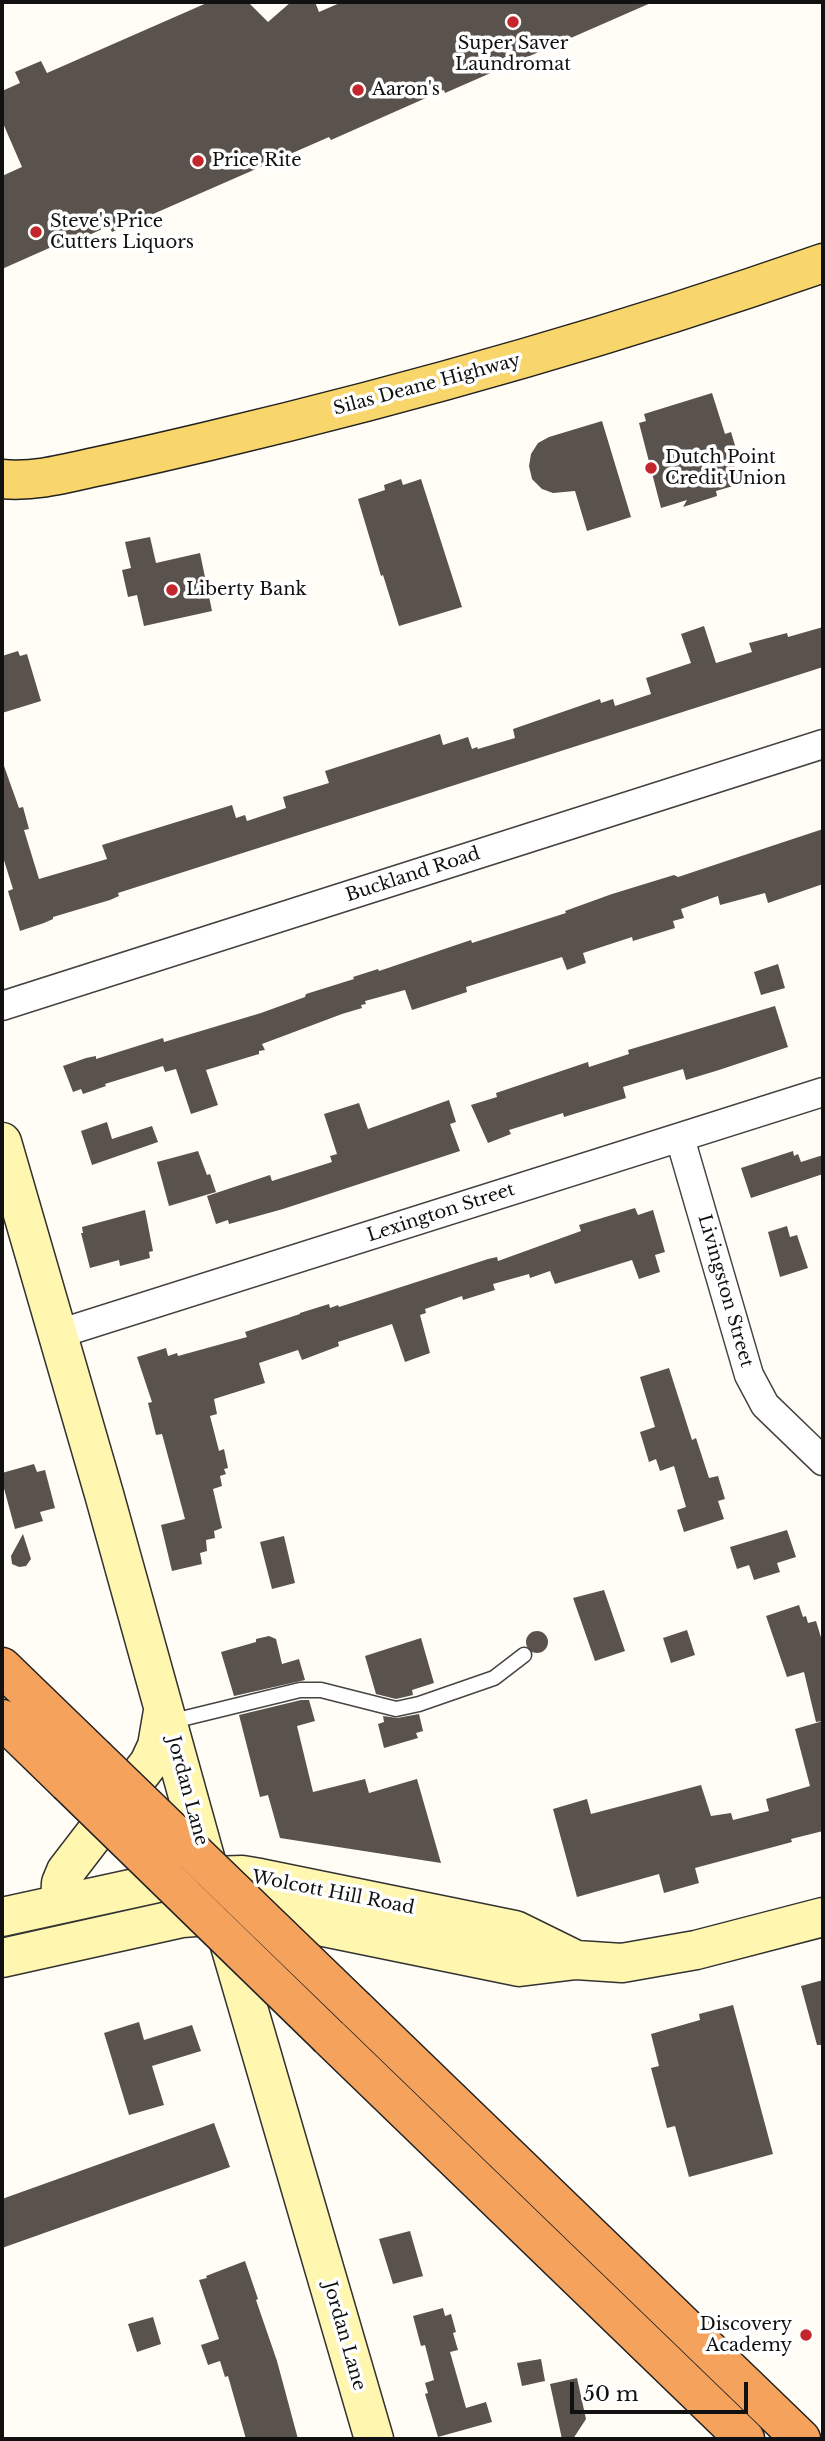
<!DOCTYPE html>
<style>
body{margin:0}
#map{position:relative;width:825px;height:2441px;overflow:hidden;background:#fffdf5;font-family:"Libre Baskerville",serif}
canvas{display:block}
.frame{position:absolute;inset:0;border:4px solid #111;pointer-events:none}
.scale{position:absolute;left:570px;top:2382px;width:178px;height:32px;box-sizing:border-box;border:4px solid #111;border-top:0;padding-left:9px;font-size:21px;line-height:24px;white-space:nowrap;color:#111;-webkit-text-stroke:5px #fff;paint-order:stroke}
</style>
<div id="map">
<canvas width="825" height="2441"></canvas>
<div class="frame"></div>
<div class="scale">50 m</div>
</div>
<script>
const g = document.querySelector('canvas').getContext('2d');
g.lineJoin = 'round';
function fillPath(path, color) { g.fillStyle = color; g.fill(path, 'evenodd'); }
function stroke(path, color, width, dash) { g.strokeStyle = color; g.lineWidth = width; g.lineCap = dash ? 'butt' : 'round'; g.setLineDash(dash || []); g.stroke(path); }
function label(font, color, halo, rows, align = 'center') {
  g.font = font + ' "Libre Baskerville",serif'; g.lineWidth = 7; g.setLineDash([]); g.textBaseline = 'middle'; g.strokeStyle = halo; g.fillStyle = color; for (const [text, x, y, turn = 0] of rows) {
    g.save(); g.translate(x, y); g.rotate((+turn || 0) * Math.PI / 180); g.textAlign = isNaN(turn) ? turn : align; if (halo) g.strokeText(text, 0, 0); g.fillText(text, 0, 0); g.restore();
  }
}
fillPath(new Path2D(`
 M209 2H248L268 22 291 2H315L319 12 342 2H653L445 93 444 90 331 140 329 137 112 232 109 226 58 249 56 245 2 269V176L22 167 2 121V91L20 83 15 72 41 61 47 73Z
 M712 393 725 434 731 432 737 452 731 454 740 484 716 491 717 496 683 507 687 500 661 508 639 423 646 421 644 414Z
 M602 421 631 517 587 531 575 491 553 493 542 489 532 479 529 466 531 454 538 443 549 437Z
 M401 479 403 485 421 479 462 607 399 626 383 575 381 576 358 499 385 490 384 485Z
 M150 537 156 563 200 553 212 611 144 626 137 595 128 597 122 570 131 568 125 542Z
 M704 626 716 663 752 652 749 643 787 633 788 637 823 627V667L118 893 119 896 110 900 53 917V919L44 923 20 931 8 891 13 889 2 854V767L4 766 19 808 23 807 29 829 24 830 39 879 107 859 102 845 232 805 236 818 245 815 247 821 286 808 283 797 329 783 325 771 440 734 443 745 468 737 472 749 477 747 478 749 515 738 513 729 600 699 601 703 613 699 615 706 651 694 646 678 691 663 681 634Z
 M18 651 20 656 27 654 41 701 2 713V656Z
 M823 829V884L768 903 765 893 720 905 718 896 681 909 684 918 673 921 675 928 633 941 632 937 583 953 586 963 567 970 562 957 466 987 467 992 412 1010 405 990 365 1001 366 1004 361 1005 362 1008 342 1014 262 1044 265 1050 259 1051V1054L206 1070 218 1105 191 1114 176 1069 165 1072 163 1066 105 1084 106 1086 83 1094 81 1089 73 1092 63 1066 86 1058 96 1056V1059L163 1038 164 1042 261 1013 305 997 306 994 354 979 353 977 378 969 379 971 471 940 472 943 566 913 565 911 612 894 674 875 678 877Z
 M778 964 785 988 761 995 754 972Z
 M775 1006 788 1047 719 1070 686 1080 683 1069 623 1087 626 1098 564 1117 563 1113 509 1130 511 1134 488 1143 471 1105 497 1097 496 1093 588 1062 589 1067 629 1054 628 1050Z
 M449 1100 456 1122 450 1124 460 1151 283 1209 229 1224 228 1220 216 1224 207 1196 270 1175 272 1181 332 1162 330 1156 337 1154 324 1114 359 1103 368 1129Z
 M107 1122 112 1139 152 1126 158 1142 92 1165 81 1131Z
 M198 1151 207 1175 210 1174 216 1192 169 1206 157 1162Z
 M793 1151 794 1156 798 1154 801 1162 823 1155V1174L751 1198 741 1168Z
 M635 1208 638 1215 653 1210 665 1252 655 1255 660 1272 639 1279 632 1260 555 1284 550 1271 530 1278 529 1274 493 1284 495 1290 463 1300 462 1296 425 1309 426 1313 420 1315 430 1353 405 1362 392 1324 338 1342 339 1346 302 1360 298 1350 259 1363 265 1383 214 1399 217 1414 210 1416 219 1451 224 1449 228 1468 224 1469 226 1474 220 1476 222 1486 213 1489 222 1528 214 1531 215 1538 206 1540 207 1551 200 1553 202 1564 172 1571 161 1525 185 1519 162 1434 156 1435 148 1403 152 1402 137 1357 166 1348 168 1356 177 1353 178 1356 247 1337 245 1332 300 1314V1313L329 1304 330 1308 338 1305 339 1307 488 1259 497 1257 498 1261 581 1231 579 1225Z
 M145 1210 153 1251 149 1252 150 1258 120 1266 119 1260 90 1268 81 1233H83L82 1227Z
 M787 1226 790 1237 797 1235 808 1268 780 1277 768 1232Z
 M669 1368 692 1440 696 1438 709 1478 718 1476 725 1499 718 1501 724 1519 684 1532 677 1510 686 1507 674 1466 660 1471 656 1459 649 1462 640 1432 655 1427 640 1377Z
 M34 1464 37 1472 45 1470 55 1508 40 1512 43 1521 15 1529 2 1481V1473Z
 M787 1530 796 1557 777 1563 780 1572 754 1580 749 1565 737 1569 730 1547Z
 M23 1534 31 1559 26 1566 19 1567 12 1564 11 1556Z
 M284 1536 295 1583 272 1589 260 1542Z
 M604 1590 625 1651 595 1661 573 1598Z
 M799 1605 803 1617 806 1616 808 1623 816 1621 823 1644V1721L816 1722 804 1672 787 1677 766 1616Z
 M687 1630 695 1655 671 1663 663 1638Z
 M526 1642a11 11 0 1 1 22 0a11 11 0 1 1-22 0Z
 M269 1636 276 1639 282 1664 299 1659 305 1680 234 1696 221 1652 256 1642V1639Z
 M421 1638 434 1683 412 1690 413 1695 396 1699 376 1694 365 1656Z
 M301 1700H309L315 1721 297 1726 313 1792 365 1779 369 1793 417 1779 441 1863 280 1838 268 1795 260 1797 239 1715Z
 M419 1714 423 1731 416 1733 418 1738 384 1748 378 1724 384 1722 383 1716 397 1718Z
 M823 1721V1831L791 1839 792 1842 695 1868 699 1883 664 1893 659 1874 577 1897 553 1809 587 1799 591 1814 701 1785 711 1816 731 1813 733 1820 769 1811 766 1799 810 1786 795 1729Z
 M823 1980V2045H817L801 1986Z
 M733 2005 773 2154 689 2177 675 2126 667 2128 651 2068 659 2066 651 2034 700 2020 699 2014Z
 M139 2022 144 2040 192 2025 201 2051 152 2066 164 2105 129 2115 104 2033Z
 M214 2123 230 2167 2 2248V2199Z
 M410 2231 423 2276 393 2284 379 2239Z
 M245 2261 258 2299 256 2300 277 2361 298 2439H246L228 2376 225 2377 220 2361 208 2365 201 2345 219 2339 199 2280 207 2278 206 2276Z
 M443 2308 445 2316 451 2314 456 2332 453 2333 458 2350 450 2352 466 2408 486 2402 492 2422 438 2437 425 2394 428 2393 425 2383 434 2380 425 2345 421 2346 413 2316Z
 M153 2317 161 2344 137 2352 128 2324Z
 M541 2359 545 2381 522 2386 517 2363Z
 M577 2378 586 2419 573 2439H562L550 2384Z`), '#5a524d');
const lane = new Path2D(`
 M169 1722 300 1690H321L396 1709 419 1704 494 1678 524 1655`);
const street = new Path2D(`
 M2 1006 823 744
 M680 1138 749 1375 765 1405 823 1461
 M58 1334 823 1092`);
const secondary = new Path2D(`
 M2 1142 104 1494 221 1915 374 2439
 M60 1904 61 1883 66 1871 149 1763 157 1746 163 1711
 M2 1917 167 1881 210 1876 242 1875 260 1878 515 1930 576 1960
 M2 1958 182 1918 234 1914 284 1919 519 1967 576 1960 622 1963 696 1950 823 1917`);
const primary = new Path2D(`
 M2 479C34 482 64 474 95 467 133 459 171 450 209 441 416 392 622 333 823 263`);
const highway = new Path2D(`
 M2 1667 94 1756
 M2 1719 68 1783
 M356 2009 801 2439
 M329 2037 745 2439`);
stroke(lane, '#444', 17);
stroke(street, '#444', 31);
stroke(secondary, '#333', 41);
stroke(primary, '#222', 41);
stroke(highway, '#222', 41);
stroke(lane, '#fff', 14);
stroke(street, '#fff', 28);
stroke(secondary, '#fff6b0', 38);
stroke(primary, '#f9d66b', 38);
stroke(highway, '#f5a25d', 38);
const highwayBridge = new Path2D(`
 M94 1756 356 2009
 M68 1783 329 2037`);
stroke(highwayBridge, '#222', 41, []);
stroke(highwayBridge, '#f5a25d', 38);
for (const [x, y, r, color] of [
 [513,22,7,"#c4262e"],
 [358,90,7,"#c4262e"],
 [198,161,7,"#c4262e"],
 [36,232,7,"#c4262e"],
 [651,468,7,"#c4262e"],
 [172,590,7,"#c4262e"],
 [806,2335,7,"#c4262e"]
]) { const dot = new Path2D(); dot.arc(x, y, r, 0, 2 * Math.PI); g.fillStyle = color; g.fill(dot); stroke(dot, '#fff', 2.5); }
label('18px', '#111', '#fff', [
 ["Super Saver",513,44,"center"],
 ["Laundromat",513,65,"center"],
 ["Aaron's",372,90],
 ["Price Rite",212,161],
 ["Steve's Price",50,222],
 ["Cutters Liquors",50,243],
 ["Dutch Point",665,458],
 ["Credit Union",665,479],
 ["Liberty Bank",186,590],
 ["Discovery",792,2325,"right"],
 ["Academy",792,2346,"right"]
], 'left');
label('18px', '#111', '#fff', [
 ["Silas Deane Highway",427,385,-15],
 ["Buckland Road",413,875,-18],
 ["Lexington Street",441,1213,-18],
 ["Livingston Street",725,1291,74],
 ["Jordan Lane",187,1791,75],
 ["Wolcott Hill Road",333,1893,11],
 ["Jordan Lane",344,2336,74]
]);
</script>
